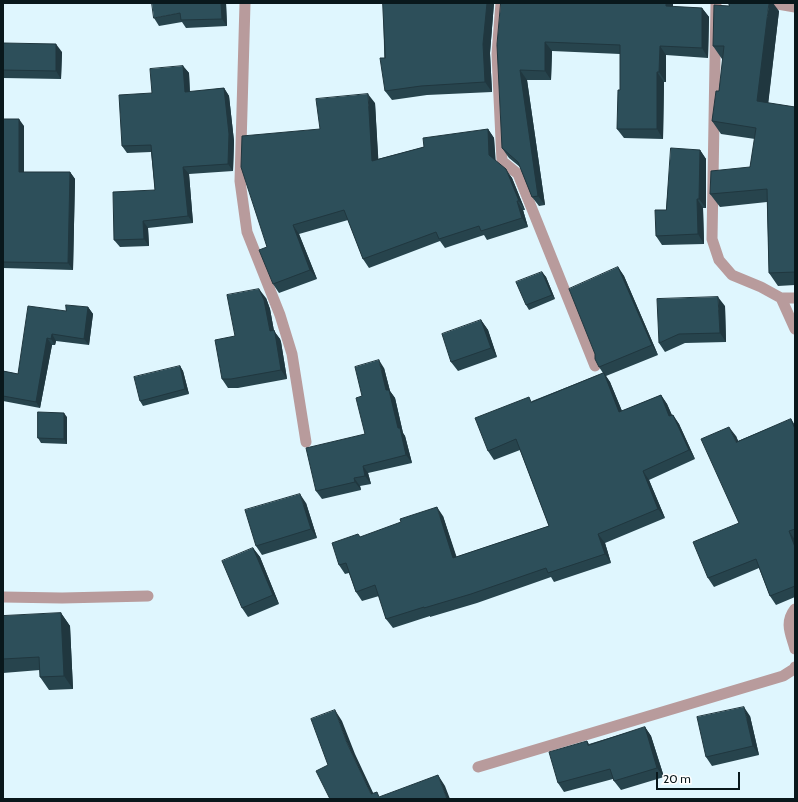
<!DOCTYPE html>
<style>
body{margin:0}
#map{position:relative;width:798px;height:802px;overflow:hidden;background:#dff6fe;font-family:Cabin,sans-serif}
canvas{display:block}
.frame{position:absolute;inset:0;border:4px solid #09181c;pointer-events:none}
.scale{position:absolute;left:656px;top:772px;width:84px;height:18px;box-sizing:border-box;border:2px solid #09181c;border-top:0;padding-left:5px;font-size:12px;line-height:14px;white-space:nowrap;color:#09181c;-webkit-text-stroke:3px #fff;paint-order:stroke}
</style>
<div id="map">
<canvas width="798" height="802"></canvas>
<div class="frame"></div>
<div class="scale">20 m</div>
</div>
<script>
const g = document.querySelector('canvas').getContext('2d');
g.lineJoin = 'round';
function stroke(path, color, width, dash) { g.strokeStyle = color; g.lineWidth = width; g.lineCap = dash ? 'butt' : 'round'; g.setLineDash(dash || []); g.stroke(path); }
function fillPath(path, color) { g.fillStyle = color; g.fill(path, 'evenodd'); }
stroke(new Path2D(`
 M245 3 240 181 247 232 280 315 292 354 306 442
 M501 3 497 54 502 161 518 174 595 366
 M716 3 712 239 719 260 732 275 761 287 781 298 795 329
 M772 3 795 7
 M781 298H795
 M3 597 62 598 148 596
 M795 609C784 623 791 634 795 649
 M478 767 783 676 794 669 795 667`), '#b89b9c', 11);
fillPath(new Path2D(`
 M72 3H98L73 4Z
 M226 3 227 26 186 28 182 22 159 26 154 18Z
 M383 3H494L490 53 492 92 427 95 392 100 385 91Z
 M501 3H673V7L702 8 709 17 708 58 666 55V82H664L663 139 624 138 617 129 620 90V54L552 51 551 80H527L545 205 539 206 532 197 520 167 509 158 502 148Z
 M779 11 768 103 795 107V285L778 286 769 273 767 202 720 207 710 194 750 167 755 139 721 134 712 121 719 91 723 59H722L713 46Z
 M3 43 62 52 61 79 3 78Z
 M183 66 189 73 190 92 224 88 229 96 234 141 233 171 189 174 193 223 148 228 149 246 120 247 114 240 155 190 151 152 127 153 122 146 152 93Z
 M375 103 378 159 424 147 488 129 494 138 495 160 512 178 525 210H523L528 227 487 240 484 235 445 248 440 241 369 268 363 259 348 220 299 234 317 279 279 293 273 284 320 129Z
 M3 119 24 126V172H70L75 179 73 270 3 268Z
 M700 150 706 159V208H703L704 244 662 245 656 236 666 210Z
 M618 267 624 276 658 355 606 376 610 382 622 411 661 395 667 404 672 415H673L679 424 695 459 649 480 665 518 605 543 611 563 554 582 551 577 477 603 430 617V616L393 628 386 619 379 596 362 601 356 592 349 573 345 574 339 565 361 537 443 516 456 557 549 526 520 450 494 460 488 451 532 401 603 373 599 367Z
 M542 272 546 277 555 299 529 310 526 305Z
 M266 298 270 309 274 331 280 339 281 342 287 379 238 388H228L222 379 235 336Z
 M725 306 726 342 685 343 665 352 659 343Z
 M88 307 93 314 89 345 56 341 55 345H52L40 408 3 401V371L18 374 66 311Z
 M481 320 488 330 497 357 458 371 451 362Z
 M180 366 183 371 189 394 143 406 140 401Z
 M384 368 390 391 395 398 403 433 405 436 412 463 368 473 371 484 360 486 361 490 322 499 316 491 365 434 362 396Z
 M67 417V444L41 443 38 438Z
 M791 419 795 425V597L776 605 770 596 759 568 714 587 708 578 739 523 736 436 738 441Z
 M306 503 317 538 262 555 256 546Z
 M253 548 260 557 279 604 248 617 242 608Z
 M61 613 70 626 73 689 49 690 40 677V670L3 673V616Z
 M750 716 759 755 712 766 706 757Z
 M645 727 651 736 664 777 621 790 614 781 613 779 564 792 558 783 587 741 589 744Z`), '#27444d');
fillPath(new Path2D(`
 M221 3H226L227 26 222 19Z
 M487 3H494L490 53 492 92 485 82 483 44Z
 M666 3H673L672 16 666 6Z
 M769 3H773L779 11 767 114 757 101Z
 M702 8 709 17 708 58 702 48Z
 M545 42 552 51 551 80 545 71Z
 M56 44 62 52 61 79 56 71Z
 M660 46 666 55V82L659 72Z
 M183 66 189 73 190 100 185 92Z
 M520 70 527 80 545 205 538 196Z
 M657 72 664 82 663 139 657 129Z
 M224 88 229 96 234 141 233 171 228 164Z
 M368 94 375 103 379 170 372 161Z
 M19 119 24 126V178L19 172Z
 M488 129 494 138 496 164 489 155Z
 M700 150 706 159V208L699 199Z
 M183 167 189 174 193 223 188 216Z
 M506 169 512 178 525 210 519 201Z
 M70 172 75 179 73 270 68 263Z
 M697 199 703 208 704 244 698 234Z
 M517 201 523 210 528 227 522 218Z
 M143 221 148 228 149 246 144 239Z
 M293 225 299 234 317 279 310 270Z
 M618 267 624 276 658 355 652 345Z
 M542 272 546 277 555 299 552 295Z
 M259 289 266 298 270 309 274 331 280 339 281 342 287 379 281 370 270 331Z
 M718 297 725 306 726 342 720 333Z
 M88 307 93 314 89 345 84 339Z
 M481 320 488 330 497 357 491 348Z
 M52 334 56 341 55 345 51 339Z
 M47 338 52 345 40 408 36 402Z
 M379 360 384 368 390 391 395 398 403 433 405 436 412 463 406 455 386 390Z
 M180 366 183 371 189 394 185 389Z
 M604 373 610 382 626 421 619 412Z
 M661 395 667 404 676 425 669 416Z
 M64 413 67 417V444L64 439Z
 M673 415 679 424 695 459 689 450Z
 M729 427 736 436 742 450 736 442Z
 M363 466 368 473 371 484 365 476Z
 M643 471 649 480 665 518 658 509Z
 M354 478 360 486 361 490 355 482Z
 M300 494 306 503 317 538 311 529Z
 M437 507 443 516 460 567 453 558Z
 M789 531 795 540V547Z
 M598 534 605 543 611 563 605 554Z
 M253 548 260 557 279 604 273 595Z
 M61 613 70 626 73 689 64 676Z
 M744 707 750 716 759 755 753 746Z
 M335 710 342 721 355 754 376 799 371 794 347 743Z
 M645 727 651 736 664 777 657 768Z
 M438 775 445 786 450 799H447Z`), '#20373f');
const building = new Path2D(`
 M152 3H221L222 19 181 20 180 13 154 18Z
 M383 3H487L483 44 485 82 421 86 385 91 380 58H385Z
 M501 3H666V6L702 8V48L660 46 659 72H657V129H617L618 90H620V45L545 42V71L520 70 538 196 532 197 518 162 502 148 497 45Z
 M729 3H769L757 101 795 107V272L769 273 767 189 710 194 711 171 750 167 756 128 712 121 716 91H719L724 46H713L714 5 729 6Z
 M3 43 56 44V71L3 70Z
 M183 66 185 92 224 88 229 134 228 164 183 167 188 216 143 221 144 239 114 240 113 192 155 190 151 145 122 146 119 95 152 93 150 69Z
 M368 94 372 161 424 147 423 138 488 129 489 155 506 169 519 201H517L522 218 481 231 479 226 439 239 436 232 363 259 344 210 293 225 310 270 273 284 259 250 267 247 241 167 242 136 320 129 316 99Z
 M3 119H19V172H70L68 263 3 262Z
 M671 148 700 150 699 199H697L698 234 656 236 655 210H666Z
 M618 267 652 345 599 367 595 359V354L569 289Z
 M542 272 552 295 526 305 516 282Z
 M259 289 264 300 270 331 274 330 275 333 281 370 231 379H222L215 340 235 336 227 295Z
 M718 297 720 333 679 334 659 343 657 299Z
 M66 305 88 307 84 339 52 334 51 339 47 338 36 402 3 396V371L18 374 28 306 66 311Z
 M481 320 491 348 451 362 442 334Z
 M379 360 386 390H389L398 428H400L406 455 363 466 365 476 354 478 355 482 316 491 306 448 365 434 356 398 362 396 355 367Z
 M180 366 185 389 140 401 134 377Z
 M604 373 619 412 661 395 669 416 673 415 689 450 643 471 658 509 598 534 605 554 548 573 546 568 471 594 424 608V607L386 619 375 585 356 592 346 563 339 565 332 543 358 534 360 537 401 522 400 519 437 507 453 558 549 526 516 439 488 451 475 418 529 397 531 402Z
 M38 412 64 413V439L38 438Z
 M791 419 795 429V529L789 531 795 547V586L770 596 756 559 708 578 693 542 739 523 701 439 729 427 736 442Z
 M300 494 311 529 256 546 245 510Z
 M253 548 273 595 242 608 222 561Z
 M61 613 64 676 40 677 39 657 3 659V616Z
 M744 707 753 746 706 757 697 717Z
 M335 710 347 743 371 794 377 792 379 797 438 775 447 799H330L316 771 328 765 311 719Z
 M645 727 657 768 614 781 610 769 558 783 549 752 587 741 588 745Z`);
fillPath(building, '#2d4f5a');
stroke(building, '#20373f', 1);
</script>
